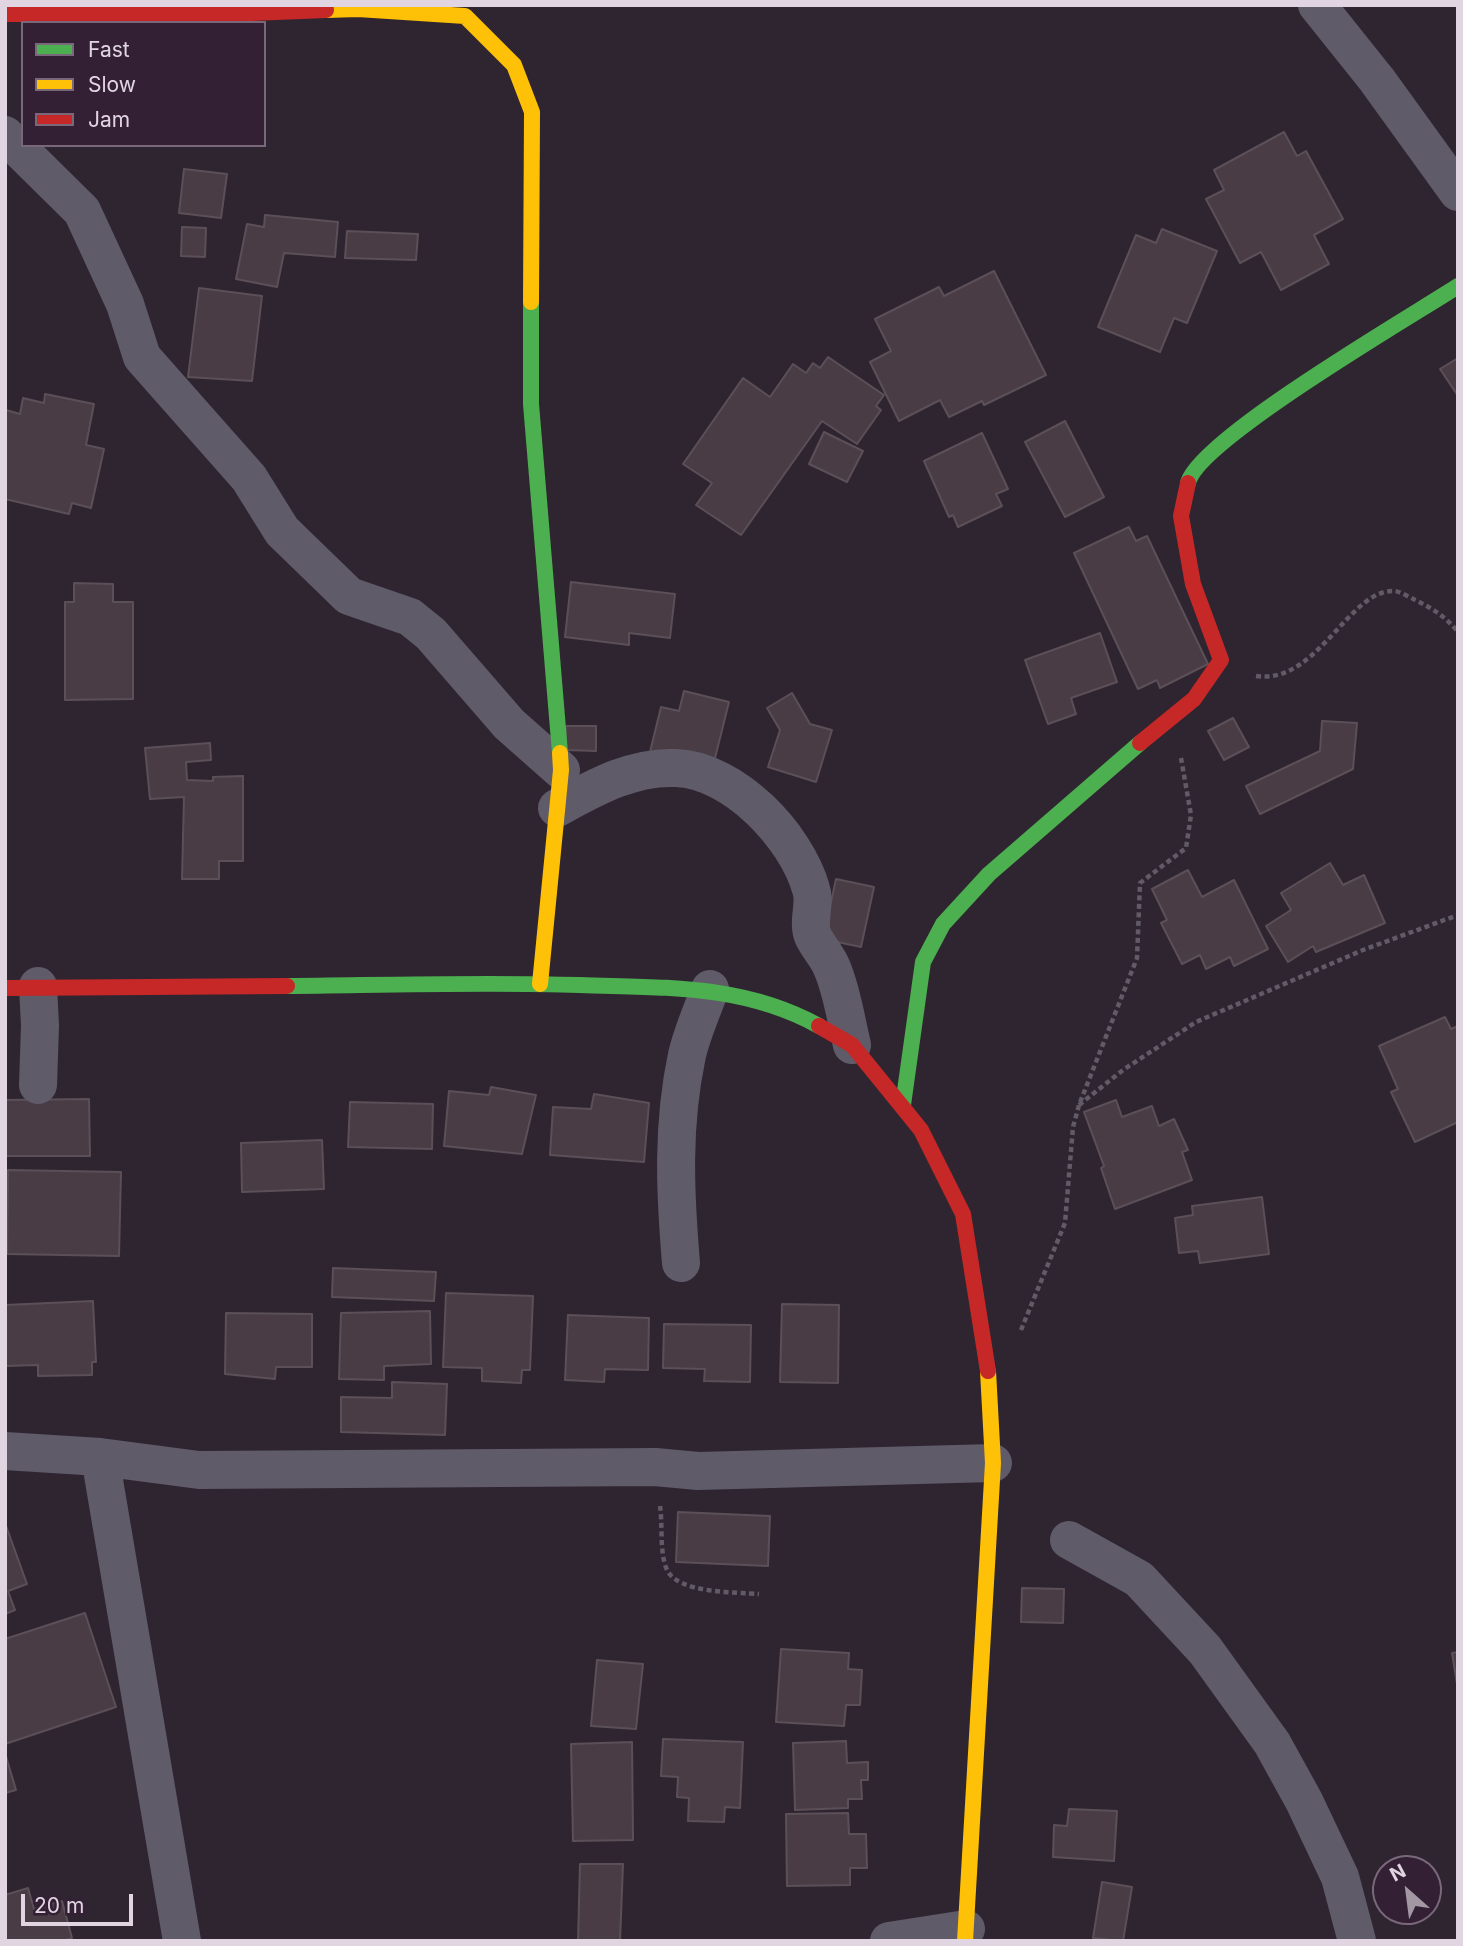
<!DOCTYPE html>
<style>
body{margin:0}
#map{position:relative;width:1463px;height:1946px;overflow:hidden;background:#2f2530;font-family:Inter,sans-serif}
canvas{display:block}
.frame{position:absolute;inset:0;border:7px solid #e2d5e2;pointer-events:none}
.legend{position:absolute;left:21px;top:21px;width:245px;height:126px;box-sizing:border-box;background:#332035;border:2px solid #79687a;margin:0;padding:9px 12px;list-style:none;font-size:21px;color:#e2d5e2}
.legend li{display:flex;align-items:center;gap:14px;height:35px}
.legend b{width:35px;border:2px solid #79687a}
.north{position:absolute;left:1372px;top:1855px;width:70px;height:70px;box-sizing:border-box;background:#332035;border:2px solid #79687a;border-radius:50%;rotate:332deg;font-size:19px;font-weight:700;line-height:28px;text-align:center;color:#e2d5e2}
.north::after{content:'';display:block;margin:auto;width:24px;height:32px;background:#a397a4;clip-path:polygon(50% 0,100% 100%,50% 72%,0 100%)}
.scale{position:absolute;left:21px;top:1894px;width:112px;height:32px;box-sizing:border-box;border:4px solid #e2d5e2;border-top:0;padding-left:9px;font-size:21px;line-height:24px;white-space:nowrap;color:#e2d5e2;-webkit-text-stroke:5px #332035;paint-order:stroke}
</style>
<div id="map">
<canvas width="1463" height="1946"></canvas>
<div class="frame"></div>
<ul class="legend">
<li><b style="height:9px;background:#4caf50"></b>Fast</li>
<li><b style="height:9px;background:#ffc107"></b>Slow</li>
<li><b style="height:9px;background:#c62828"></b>Jam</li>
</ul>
<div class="north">N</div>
<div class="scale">20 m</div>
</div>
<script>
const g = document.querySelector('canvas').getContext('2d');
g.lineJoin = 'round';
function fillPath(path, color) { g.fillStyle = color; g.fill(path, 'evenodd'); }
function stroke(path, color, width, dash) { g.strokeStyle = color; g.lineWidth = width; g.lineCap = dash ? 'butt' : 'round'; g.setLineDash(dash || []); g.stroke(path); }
const building = new Path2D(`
 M1284 132 1297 156 1306 151 1343 219 1314 235 1329 264 1281 290 1261 252 1240 263 1206 199 1224 190 1214 170Z
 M184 169 227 174 221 218 179 213Z
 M265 215 338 222 335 257 284 253 277 287 236 279 247 224 264 227Z
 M182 227 206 228 205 257 181 256Z
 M1162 229 1217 251 1187 323 1174 318 1160 352 1098 327 1136 235 1156 243Z
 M347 231 418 234 416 260 345 258Z
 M994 271 1046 375 984 405 982 401 949 417 940 400 899 421 870 362 891 351 875 319 939 287 944 296Z
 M199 288 262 296 252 381 188 377Z
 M828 357 884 395 876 406 881 410 857 444 822 421 741 535 696 505 712 483 683 464 743 378 770 397 793 364 806 373 813 363 820 368Z
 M1458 358V396L1440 369Z
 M45 394 94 404 86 445 104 449 91 508 72 503 69 514 5 499 6 410 20 414 23 398 44 403Z
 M1065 421 1104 497 1065 517 1025 442Z
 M824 432 863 451 847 482 809 464Z
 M982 433 1008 489 996 494 1002 506 958 527 953 515 949 517 924 461Z
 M1129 527 1136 541 1147 536 1208 664 1160 688 1157 680 1138 689 1074 553Z
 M571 582 675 594 670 638 629 633V645L565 637Z
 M74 583 113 584V602H133V699L65 700V602H74Z
 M1100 633 1117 682 1071 698 1076 714 1048 724 1025 660Z
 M684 691 729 702 713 766 650 752 661 707 679 711Z
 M792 693 810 724 832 730 816 782 768 767 780 730 767 708Z
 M1233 718 1249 747 1224 760 1208 731Z
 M1322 721 1357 723 1353 769 1260 814 1246 786 1320 751Z
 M566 726H596V751L565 750Z
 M210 743 211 760 186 762 187 780 213 781V777L243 776V861H219V879H182L184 797 150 799 145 748Z
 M1330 863 1343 885 1364 875 1385 923 1316 952 1313 946 1288 962 1266 926 1291 910 1281 893Z
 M1188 870 1202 897 1234 880 1268 949 1234 966 1230 957 1206 969 1200 955 1182 964 1161 923 1167 920 1152 889Z
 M836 879 874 887 861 947 823 939Z
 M1445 1017 1451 1029 1458 1026V1122L1415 1142 1391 1092 1398 1089 1379 1046Z
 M491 1087 536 1095 522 1154 444 1146 449 1091 489 1095Z
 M594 1094 649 1103 644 1162 550 1155 553 1107 591 1109Z
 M89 1099 90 1156H5V1100Z
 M1116 1100 1122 1117 1152 1106 1159 1126 1174 1119 1188 1150 1182 1152 1192 1180 1115 1209 1101 1168 1104 1166 1084 1112Z
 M350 1102 433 1104 432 1149 348 1147Z
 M322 1140 324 1189 242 1192 241 1143Z
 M8 1170 121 1172 119 1256 7 1254Z
 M1262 1197 1269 1254 1200 1263 1198 1251 1179 1253 1175 1218 1193 1215 1192 1206Z
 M333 1268 436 1272 434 1301 332 1297Z
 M446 1293 533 1296 530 1370H522L521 1383 482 1381V1368L443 1367Z
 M93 1301 96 1362H92V1375L38 1376V1365L5 1366V1305Z
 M782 1304 839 1305 838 1383 780 1382Z
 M430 1311 431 1364 384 1366V1380L339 1379 341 1313Z
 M226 1313 312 1314V1367H276L275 1379 225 1374Z
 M568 1315 649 1318 648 1370 605 1369 604 1382 565 1380Z
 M664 1324 751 1325 750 1382 704 1381 705 1369 663 1368Z
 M392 1382 447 1384 445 1435 341 1432V1397L392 1398Z
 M678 1512 770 1516 768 1566 676 1562Z
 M5 1523 27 1584 8 1591 15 1610 5 1614Z
 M1022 1588 1064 1589 1063 1623 1021 1622Z
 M85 1613 116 1707 5 1744V1639Z
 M781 1649 849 1653 848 1669 862 1670 860 1705H846L844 1726 776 1722Z
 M1458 1652V1690L1452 1653Z
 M597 1660 643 1664 636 1729 591 1726Z
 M663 1739 743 1742 740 1808 725 1807 724 1822 688 1821 689 1798 677 1797 678 1777 661 1776Z
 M846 1741 847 1763 868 1762V1780H861L862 1799H848V1808L795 1810 793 1743Z
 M632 1742 633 1840 573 1841 571 1744Z
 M5 1753 16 1790 5 1793Z
 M1069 1809 1117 1811 1114 1861 1053 1857 1054 1825 1067 1826Z
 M848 1813 849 1834H866L867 1868H850V1885L787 1886 786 1814Z
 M580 1864H623L620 1941H578Z
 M1102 1882 1132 1887 1123 1941 1093 1938Z
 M28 1888 34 1909 62 1901 72 1938 63 1941H5V1895Z`);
fillPath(building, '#4a3c45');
stroke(building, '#5b5058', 2);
stroke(new Path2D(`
 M1256 676C1318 685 1349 588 1395 591 1401 592 1409 597 1415 600 1432 608 1446 617 1458 632
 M1079 1105 1123 1070 1196 1022 1363 950 1458 915
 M1021 1330 1065 1223 1073 1127 1079 1105 1137 958 1140 883 1186 848 1191 815 1181 758
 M660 1506C663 1525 659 1552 667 1570 679 1594 736 1592 759 1594`), '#605b66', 4.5, [5, 3.5]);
stroke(new Path2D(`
 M1317 5 1377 80 1458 192
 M5 135 82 211 125 304 142 357 249 478 282 531 349 596 410 617 431 634 509 724 561 770
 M557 808C594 788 632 766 676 768 734 770 796 836 811 889 816 903 807 922 813 936 818 947 828 957 832 968 842 991 846 1020 852 1045
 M38 986 40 1026 38 1085
 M681 1263C675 1192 672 1125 687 1055 692 1033 702 1011 710 989
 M5 1451 100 1457 182 1941
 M100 1457 199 1470 655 1467 698 1471 993 1463
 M1069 1540 1139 1579 1205 1650 1272 1743 1304 1801 1340 1877 1357 1941
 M889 1941 966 1929`), '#5f5b69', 38);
stroke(new Path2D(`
 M531 302V404L560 753
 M1188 483C1198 440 1412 316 1458 286
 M287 986C385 985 483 982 580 985 665 988 743 984 819 1026
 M903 1105 923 962 943 924 989 874 1140 743`), '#4caf50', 16);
stroke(new Path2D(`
 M326 10 358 9 465 16 514 65 532 112 531 302
 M540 984 561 770 560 753
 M965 1941 993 1463 988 1371`), '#ffc107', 16);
stroke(new Path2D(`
 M5 14H226L326 10
 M1140 743 1194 699 1221 660 1193 584 1181 516 1188 483
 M5 988 287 986
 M819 1026 852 1045 921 1130 963 1214 988 1371`), '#c62828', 16);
</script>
